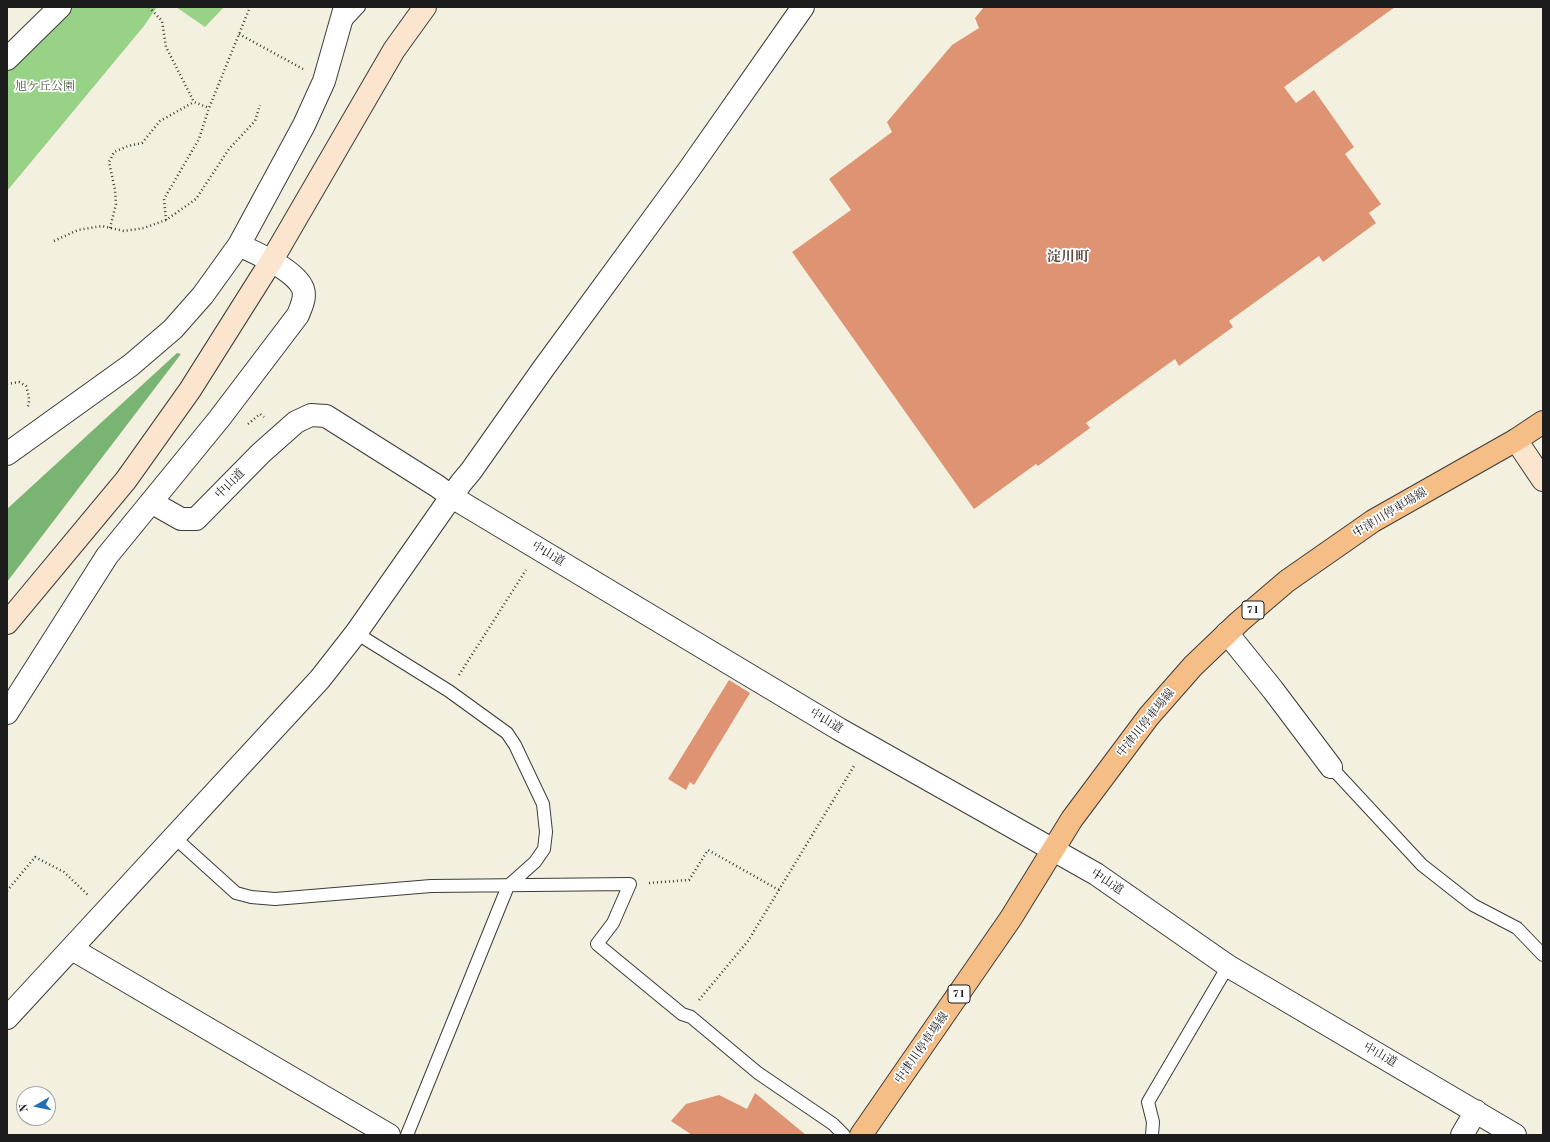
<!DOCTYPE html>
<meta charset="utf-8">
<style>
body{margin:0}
#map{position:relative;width:1550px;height:1142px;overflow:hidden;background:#f4f0df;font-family:"Old Standard TT",serif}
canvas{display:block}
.frame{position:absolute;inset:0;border:8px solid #1c1c1c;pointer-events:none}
.north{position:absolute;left:16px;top:1086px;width:40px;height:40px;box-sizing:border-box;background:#fff;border:1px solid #a4a4a4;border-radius:50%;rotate:261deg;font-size:11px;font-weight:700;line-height:16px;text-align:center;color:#1c1c1c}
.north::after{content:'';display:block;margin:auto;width:14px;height:18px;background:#1f6fb2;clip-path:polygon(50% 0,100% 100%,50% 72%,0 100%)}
</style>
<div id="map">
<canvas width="1550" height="1142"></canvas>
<div class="frame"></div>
<div class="north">N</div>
</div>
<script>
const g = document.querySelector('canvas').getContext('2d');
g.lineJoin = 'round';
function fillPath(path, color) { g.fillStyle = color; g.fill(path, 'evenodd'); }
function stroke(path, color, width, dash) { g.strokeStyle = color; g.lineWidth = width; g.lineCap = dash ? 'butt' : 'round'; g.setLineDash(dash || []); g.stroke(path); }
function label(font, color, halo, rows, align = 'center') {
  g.font = font + ' "Old Standard TT","Noto Serif JP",serif'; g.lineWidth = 3.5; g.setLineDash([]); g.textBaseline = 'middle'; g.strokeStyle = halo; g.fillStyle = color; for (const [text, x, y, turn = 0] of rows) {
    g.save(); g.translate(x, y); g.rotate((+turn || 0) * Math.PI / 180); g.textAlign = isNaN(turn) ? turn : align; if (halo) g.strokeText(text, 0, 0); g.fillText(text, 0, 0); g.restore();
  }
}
fillPath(new Path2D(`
 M72 7H157L144 26 7 191V71Z
 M176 7H224L205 27Z`), '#98d286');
fillPath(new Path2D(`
 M177 353 181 354 7 582V509Z`), '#7ab473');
fillPath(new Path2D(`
 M984 7H1395L1284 87 1296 103 1314 90 1354 147 1345 154 1381 204 1369 213 1376 223 1323 262 1319 256 1229 321 1233 327 1179 366 1175 359 1086 423 1090 428 1038 466 1036 464 974 509 792 252 851 210 829 179 892 132 887 122 952 45 979 28 975 18Z
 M729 680 750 693 694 785 690 782 686 790 668 779Z
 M755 1093 806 1135H692L671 1121 686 1104 719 1095 747 1109Z`), '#de9372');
const lane = new Path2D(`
 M344 23 359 7
 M356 633 449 691 507 733 515 745 543 804 546 832 544 849 535 862 508 886 407 1135
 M1331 767 1422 865 1473 905 1517 928 1543 955
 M174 837 236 893 251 897 275 899 431 886 630 884 613 923 597 944 682 1014 691 1017 758 1073 833 1124 844 1135
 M1152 1135 1153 1122 1148 1102 1228 966`);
const street = new Path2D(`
 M7 59 60 7
 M7 454 131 365 173 329 203 295 239 245
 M151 502 181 519H196L261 453 296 422 311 415 326 416 437 486 452 497 839 729 1096 874 1228 966 1515 1135
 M1227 633 1273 690 1331 767
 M7 713 107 556 219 419 298 315C301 307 306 298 303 289 296 270 256 253 239 245L304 125 324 81 345 7
 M72 949 389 1135
 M7 1018 320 679 356 633 461 483 471 471 543 369 688 171 803 7
 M1462 1135 1476 1111`);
const secondary = new Path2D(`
 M1516 440 1543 480
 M7 623 126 480 190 390 272 260 394 50 425 7`);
const primary = new Path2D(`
 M861 1135 1011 918 1072 819 1149 716 1193 666 1239 622 1287 581 1373 521 1516 440 1543 422`);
stroke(lane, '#3c3c39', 14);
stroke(street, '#3c3c39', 24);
stroke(secondary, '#3c3c39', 24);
stroke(primary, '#3c3c39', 24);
stroke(new Path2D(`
 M149 7 162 21 166 47 194 102 209 108
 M239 34 303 69
 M166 220 164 199 199 139 209 108 250 7
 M110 228 116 204 115 190 109 162 114 152 128 146 142 143 160 121 194 102
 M54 241 78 230 102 226 124 231 144 228 166 220 196 199 229 149 255 121 260 105
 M7 384 19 382 26 386C28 393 31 401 27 408
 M248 424 260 414 264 417
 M459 675 526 570
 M649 883 689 880 708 850 779 890
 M7 891 35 857 64 872 88 895
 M699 1000 748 941 854 766`), '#3c3c39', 2.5, [1, 3]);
stroke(lane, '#fff', 12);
stroke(street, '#fff', 22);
stroke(secondary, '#fbe5cf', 22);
stroke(primary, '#f6be87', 22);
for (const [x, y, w] of [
 [1253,610,22],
 [959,994,22]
]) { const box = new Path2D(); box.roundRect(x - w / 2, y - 9, w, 18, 3); g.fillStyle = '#fff'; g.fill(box); stroke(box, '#1c1c1c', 1); }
label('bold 11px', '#1c1c1c', null, [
 ["71",1253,610],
 ["71",959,994]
]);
label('12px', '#475c41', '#fff', [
 ["旭ケ丘公園",45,87]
]);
label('12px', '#1c1c1c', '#fff', [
 ["中山道",230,484,-45],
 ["中津川停車場線",1390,513,-31],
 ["中山道",548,554,31],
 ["中山道",826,721,31],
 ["中津川停車場線",1146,723,-51],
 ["中山道",1107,882,33],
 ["中津川停車場線",922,1048,-55],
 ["中山道",1380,1055,30]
]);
label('bold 14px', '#60463a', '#fff', [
 ["淀川町",1068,257]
]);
</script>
